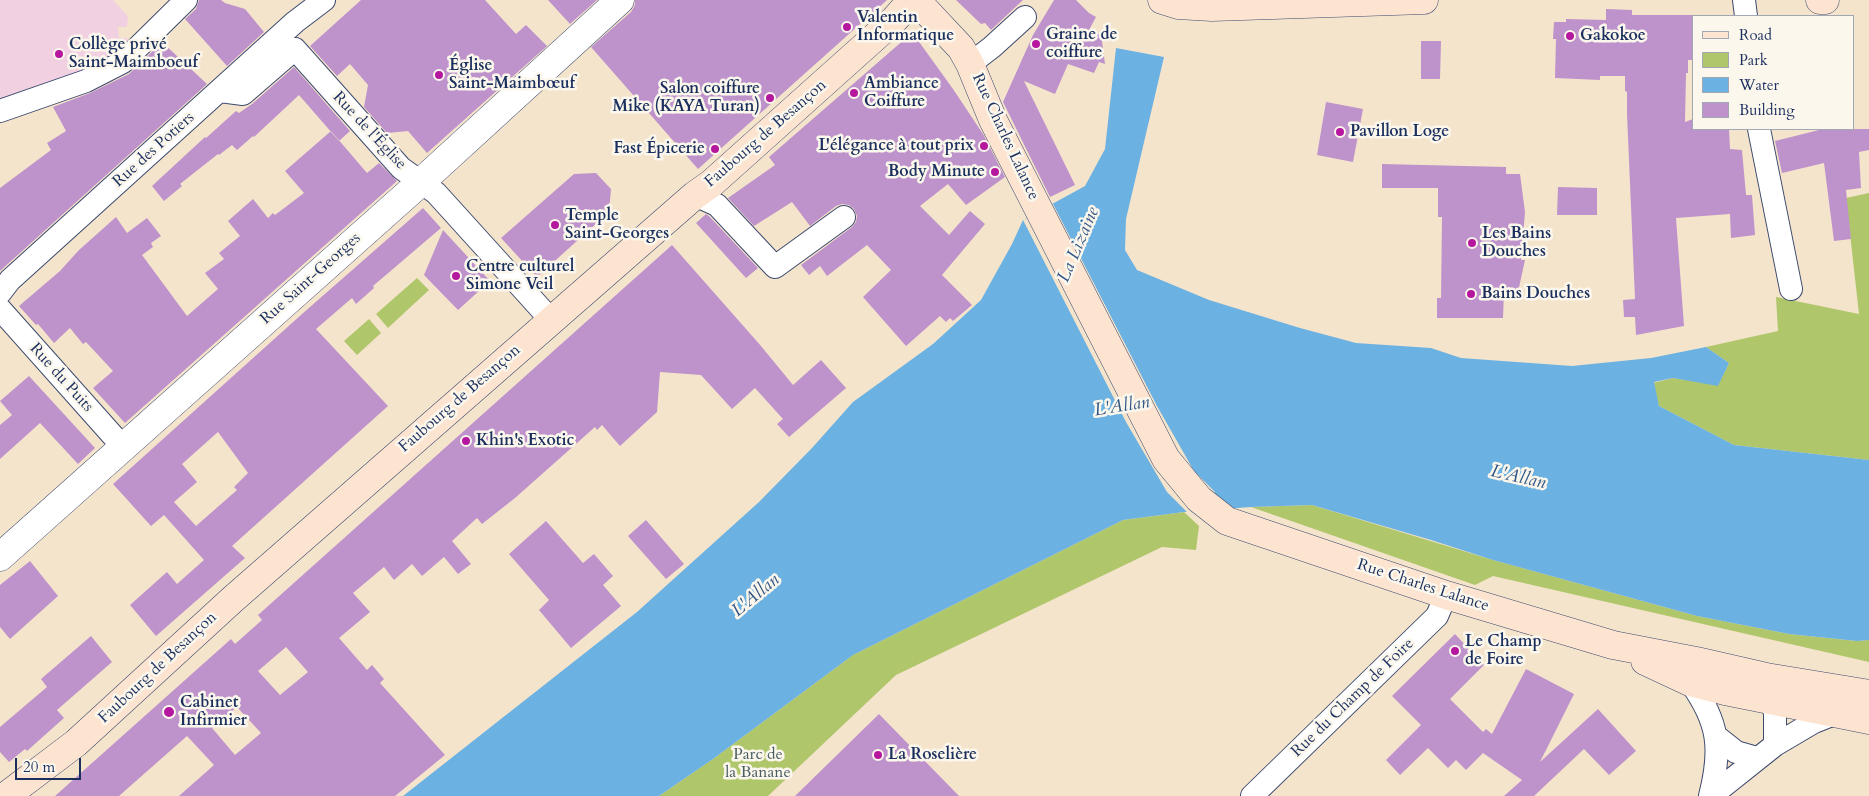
<!DOCTYPE html>
<meta charset="utf-8">
<style>
body{margin:0}
#map{position:relative;width:1869px;height:796px;overflow:hidden;background:#f5e4cc;font-family:Cardo,serif}
canvas{display:block}
.legend{position:absolute;left:1692px;top:15px;width:162px;height:115px;box-sizing:border-box;background:#fbf7ec;border:1px solid #a1a7b3;margin:0;padding:6px 9px;list-style:none;font-size:15px;color:#1b2f5e}
.legend li{display:flex;align-items:center;gap:10px;height:25px}
.legend b{width:25px;border:1px solid #a1a7b3}
.scale{position:absolute;left:15px;top:758px;width:66px;height:22px;box-sizing:border-box;border:2px solid #1b2f5e;border-top:0;padding-left:6px;font-size:15px;line-height:18px;white-space:nowrap;color:#1b2f5e;-webkit-text-stroke:4px #fbf7ec;paint-order:stroke}
</style>
<div id="map">
<canvas width="1869" height="796"></canvas>
<ul class="legend">
<li><b style="height:6px;background:#fde4d1"></b>Road</li>
<li><b style="height:14px;background:#b0c66b"></b>Park</li>
<li><b style="height:14px;background:#6bb1e2"></b>Water</li>
<li><b style="height:14px;background:#be92cb"></b>Building</li>
</ul>
<div class="scale">20 m</div>
</div>
<script>
const g = document.querySelector('canvas').getContext('2d');
g.lineJoin = 'round';
function fillPath(path, color) { g.fillStyle = color; g.fill(path, 'evenodd'); }
function stroke(path, color, width, dash) { g.strokeStyle = color; g.lineWidth = width; g.lineCap = dash ? 'butt' : 'round'; g.setLineDash(dash || []); g.stroke(path); }
function label(font, color, halo, rows, align = 'center') {
  g.font = font + ' Cardo,serif'; g.lineWidth = 5; g.setLineDash([]); g.textBaseline = 'middle'; g.strokeStyle = halo; g.fillStyle = color; for (const [text, x, y, turn = 0] of rows) {
    g.save(); g.translate(x, y); g.rotate((+turn || 0) * Math.PI / 180); g.textAlign = isNaN(turn) ? turn : align; if (halo) g.strokeText(text, 0, 0); g.fillText(text, 0, 0); g.restore();
  }
}
fillPath(new Path2D(`
 M0 0H113L128 16 127 27H118L119 38H127L131 46 106 63 0 103Z`), '#f1d0e2');
fillPath(new Path2D(`
 M1869 193V460L1734 445 1659 406 1653 383 1673 378 1718 385 1729 363 1706 347 1778 331 1776 297 1859 314 1846 198Z
 M417 278 429 290 388 328 376 314Z
 M369 319 381 333 357 355 344 341Z
 M1312 505 1493 560 1697 616 1789 634 1857 641 1869 640V662L1493 576 1475 585 1251 507Z
 M1184 512 1199 526 1196 550 1162 547 896 675 768 796H659L713 759 853 655 1123 520Z`), '#b0c66b');
fillPath(new Path2D(`
 M1116 48 1164 57 1126 219 1125 250 1137 270 1209 300 1300 328 1356 343 1431 348 1461 358 1572 366 1651 358 1706 347 1729 363 1718 386 1673 378 1654 382 1659 406 1734 445 1869 460V640L1857 641 1789 634 1697 616 1493 560 1431 540 1312 505 1251 507 1184 512 1123 520 853 655 713 759 659 796H403L637 612 759 502 812 448 853 402 933 344 981 300 1012 244 1023 220 1085 186 1105 149Z`), '#6bb1e2');
fillPath(new Path2D(`
 M1053 204 1157 406 1194 471 1215 492 1193 514H1189L1167 492 1126 422 1023 220Z`), '#f5e4cc');
fillPath(new Path2D(`
 M199 0H221L225 3 245 9 264 32 227 66 185 19 196 9Z
 M361 0H485L516 34 526 25 547 46 427 153 408 131 387 133 364 107 368 85 350 64 337 76 310 46Z
 M548 0H597L570 24Z
 M635 0H887L698 169 591 47 631 12 635 5Z
 M956 0H1023L991 30 985 23 981 24Z
 M1054 0H1076L1089 13 1096 17 1088 32 1101 34 1105 64 1099 62 1094 73 1068 64 1055 94 1024 81 1075 185 1050 197 1003 102 1033 35Z
 M1606 9 1632 10V15H1693V60H1688V73H1686L1685 122 1693 119V129H1729L1730 149 1742 150 1746 195H1752L1755 235 1731 238 1730 214 1676 218 1684 326 1636 335 1635 317H1624L1623 300 1635 299 1627 114V92L1625 91V76H1600V80L1555 78 1556 39H1553L1554 22H1566V19L1606 20Z
 M906 38 917 39 953 89 983 134 1005 177 966 205 948 184 920 206 949 235 970 211 985 224 942 275 972 305 953 321 950 318 946 322 940 316 906 346 863 297 891 270 867 245 827 276 820 266 809 275 801 265 852 227 856 222 857 216 854 209 849 205 842 204 836 206 810 226 792 202 754 226 728 198 775 165 769 157Z
 M1421 41H1441L1440 79H1421Z
 M162 42 207 84 0 271V188L51 150 47 143 66 131 53 107 90 93 129 74Z
 M294 67 350 131 339 141 299 95 254 137 253 136 237 150 232 145 219 155 218 154 180 184 182 186 164 201 152 186 205 137 206 138 236 111 239 113 252 104Z
 M1326 102 1363 109 1353 162 1317 155Z
 M1823 129H1869V150L1859 152 1861 188 1846 190 1851 239 1834 241 1824 163 1782 173 1775 141Z
 M331 131 367 173 379 163 397 181 125 423 93 388 113 371 86 342 83 344 70 328 54 343 38 324 36 325 19 306 60 271 79 250 116 217 127 233 147 218 161 236 151 243 153 247 142 255 187 316 218 289 205 273 224 259 219 253 240 236 228 221 253 199 268 218 273 213 275 215 304 193 285 171Z
 M1382 164 1506 167V174H1520L1525 212 1521 260H1525L1518 292H1504L1503 318H1437V298H1441L1442 217H1438V188H1382Z
 M596 173 611 189 609 212 537 277 501 238 574 174Z
 M1558 187 1597 188V215H1557Z
 M423 208 441 228 373 286 374 288 356 304 352 298 316 329 388 406 232 546 245 558 156 636 130 605 167 572 177 584 204 560 164 515 151 526 113 484 302 314ZM218 432 248 473 234 487 237 490 196 526 174 502 197 482 182 464Z
 M706 214 709 216 758 268 746 278 696 223Z
 M443 230 490 281 458 310 424 275Z
 M672 245 761 346 793 385 821 360 846 388 789 437 777 424 783 419 755 388 732 409 701 375 660 372 657 412 620 446 602 425 597 430 595 427 515 498 482 524 477 518 452 541 471 564 458 574 444 557 422 576 412 564 394 580 384 567 353 593 370 612 339 638 367 670 372 665 384 679 380 683 445 755 395 796H179L214 765 187 736 119 796H55L231 639 235 644 262 620 258 615ZM286 647 308 672 280 695 258 671ZM237 707 261 733 235 755 212 728Z
 M29 376 95 448 78 464 40 423 0 459V425L12 415 0 401Z
 M646 520 684 564 666 579 628 536Z
 M546 521 583 563 594 554 613 576 603 585 621 606 571 648 539 610 549 600 509 554Z
 M30 561 58 596 10 639 0 627V585Z
 M1455 634 1484 665 1450 699 1483 732 1486 729 1492 734 1526 669 1574 694 1540 762 1598 709 1636 751 1609 775 1584 749 1534 796H1504L1522 780 1483 753 1466 770 1456 760 1448 768 1428 748 1400 775 1386 760 1421 725 1392 696Z
 M91 636 112 662 57 710 64 718 27 751 25 749 9 762 0 752V727L47 687 41 679Z
 M879 714 959 796H795Z`), '#be92cb');
const minor = new Path2D(`
 M1744 0 1746 16
 M970 64 992 47 1025 17
 M220 91 243 94 295 49 401 168 436 193 551 320
 M0 111 86 81 123 62 186 0
 M1759 129 1791 289
 M695 195 717 205 775 267 844 217
 M0 293 10 280 295 22 324 0
 M0 309 123 447
 M1690 682C1719 722 1722 749 1710 796
 M1717 737 1736 752 1757 758
 M1775 745 1814 722 1834 714
 M1252 796 1437 616 1446 595
 M1711 796 1775 745V714L1769 686`);
const tertiary = new Path2D(`
 M0 557 421 182 620 0`);
const secondary = new Path2D(`
 M916 0 961 48 970 64 993 120 1166 459 1199 499 1227 521 1446 595 1613 645 1696 661 1766 677 1869 694
 M1162 0 1178 5 1212 7 1424 0
 M1820 0H1825
 M1645 661 1690 682 1725 691 1869 720
 M6 796 76 743 233 599 695 195 712 183 894 20 912 0`);
stroke(minor, '#3c4a6e', 24);
stroke(tertiary, '#3c4a6e', 29);
stroke(secondary, '#3c4a6e', 29);
stroke(minor, '#fff', 22);
stroke(tertiary, '#fff', 28);
stroke(secondary, '#fde4d1', 28);
for (const [x, y, r, color] of [
 [847,27,5,"#b5179e"],
 [1570,36,5,"#b5179e"],
 [1036,44,5,"#b5179e"],
 [59,54,5,"#b5179e"],
 [439,75,5,"#b5179e"],
 [854,93,5,"#b5179e"],
 [770,98,5,"#b5179e"],
 [1340,132,5,"#b5179e"],
 [984,146,5,"#b5179e"],
 [715,149,5,"#b5179e"],
 [995,172,5,"#b5179e"],
 [555,225,5,"#b5179e"],
 [1472,243,5,"#b5179e"],
 [456,276,5,"#b5179e"],
 [1471,294,5,"#b5179e"],
 [466,441,5,"#b5179e"],
 [1455,651,5,"#b5179e"],
 [169,712,6,"#b5179e"],
 [878,755,5,"#b5179e"]
]) { const dot = new Path2D(); dot.arc(x, y, r, 0, 2 * Math.PI); g.fillStyle = color; g.fill(dot); stroke(dot, '#fbf7ec', 2); }
label('bold 16px', '#1b2f5e', '#fbf7ec', [
 ["Valentin",857,18],
 ["Informatique",857,36],
 ["Graine de",1046,35],
 ["coiffure",1046,53],
 ["Gakokoe",1580,36],
 ["Collège privé",69,45],
 ["Saint-Maimboeuf",69,63],
 ["Église",449,66],
 ["Saint-Maimbœuf",449,84],
 ["Ambiance",864,84],
 ["Coiffure",864,102],
 ["Salon coiffure",760,89,"right"],
 ["Mike (KAYA Turan)",760,107,"right"],
 ["Pavillon Loge",1350,132],
 ["L'élégance à tout prix",974,146,"right"],
 ["Fast Épicerie",705,149,"right"],
 ["Body Minute",985,172,"right"],
 ["Temple",565,216],
 ["Saint-Georges",565,234],
 ["Les Bains",1482,234],
 ["Douches",1482,252],
 ["Centre culturel",466,267],
 ["Simone Veil",466,285],
 ["Bains Douches",1481,294],
 ["Khin's Exotic",476,441],
 ["Le Champ",1465,642],
 ["de Foire",1465,660],
 ["Cabinet",180,703],
 ["Infirmier",180,721],
 ["La Roselière",888,755]
], 'left');
label('16px', '#1b2f5e', '#fbf7ec', [
 ["Rue de l'Église",369,131,47],
 ["Faubourg de Besançon",766,134,-41],
 ["Rue Charles Lalance",1005,137,65],
 ["Rue des Potiers",154,150,-42],
 ["Rue Saint-Georges",311,279,-42],
 ["Rue du Puits",61,378,48],
 ["Faubourg de Besançon",460,399,-41],
 ["Rue Charles Lalance",1423,586,18],
 ["Faubourg de Besançon",158,668,-43],
 ["Rue du Champ de Foire",1353,698,-44]
]);
label('16px', '#485c62', '#fbf7ec', [
 ["Parc de",758,755],
 ["la Banane",758,773]
]);
label('italic 18px', '#335686', '#fbf7ec', [
 ["La Lizaine",1079,245,-67],
 ["L'Allan",1122,407,-9],
 ["L'Allan",1518,478,13],
 ["L'Allan",756,596,-40]
]);
</script>
